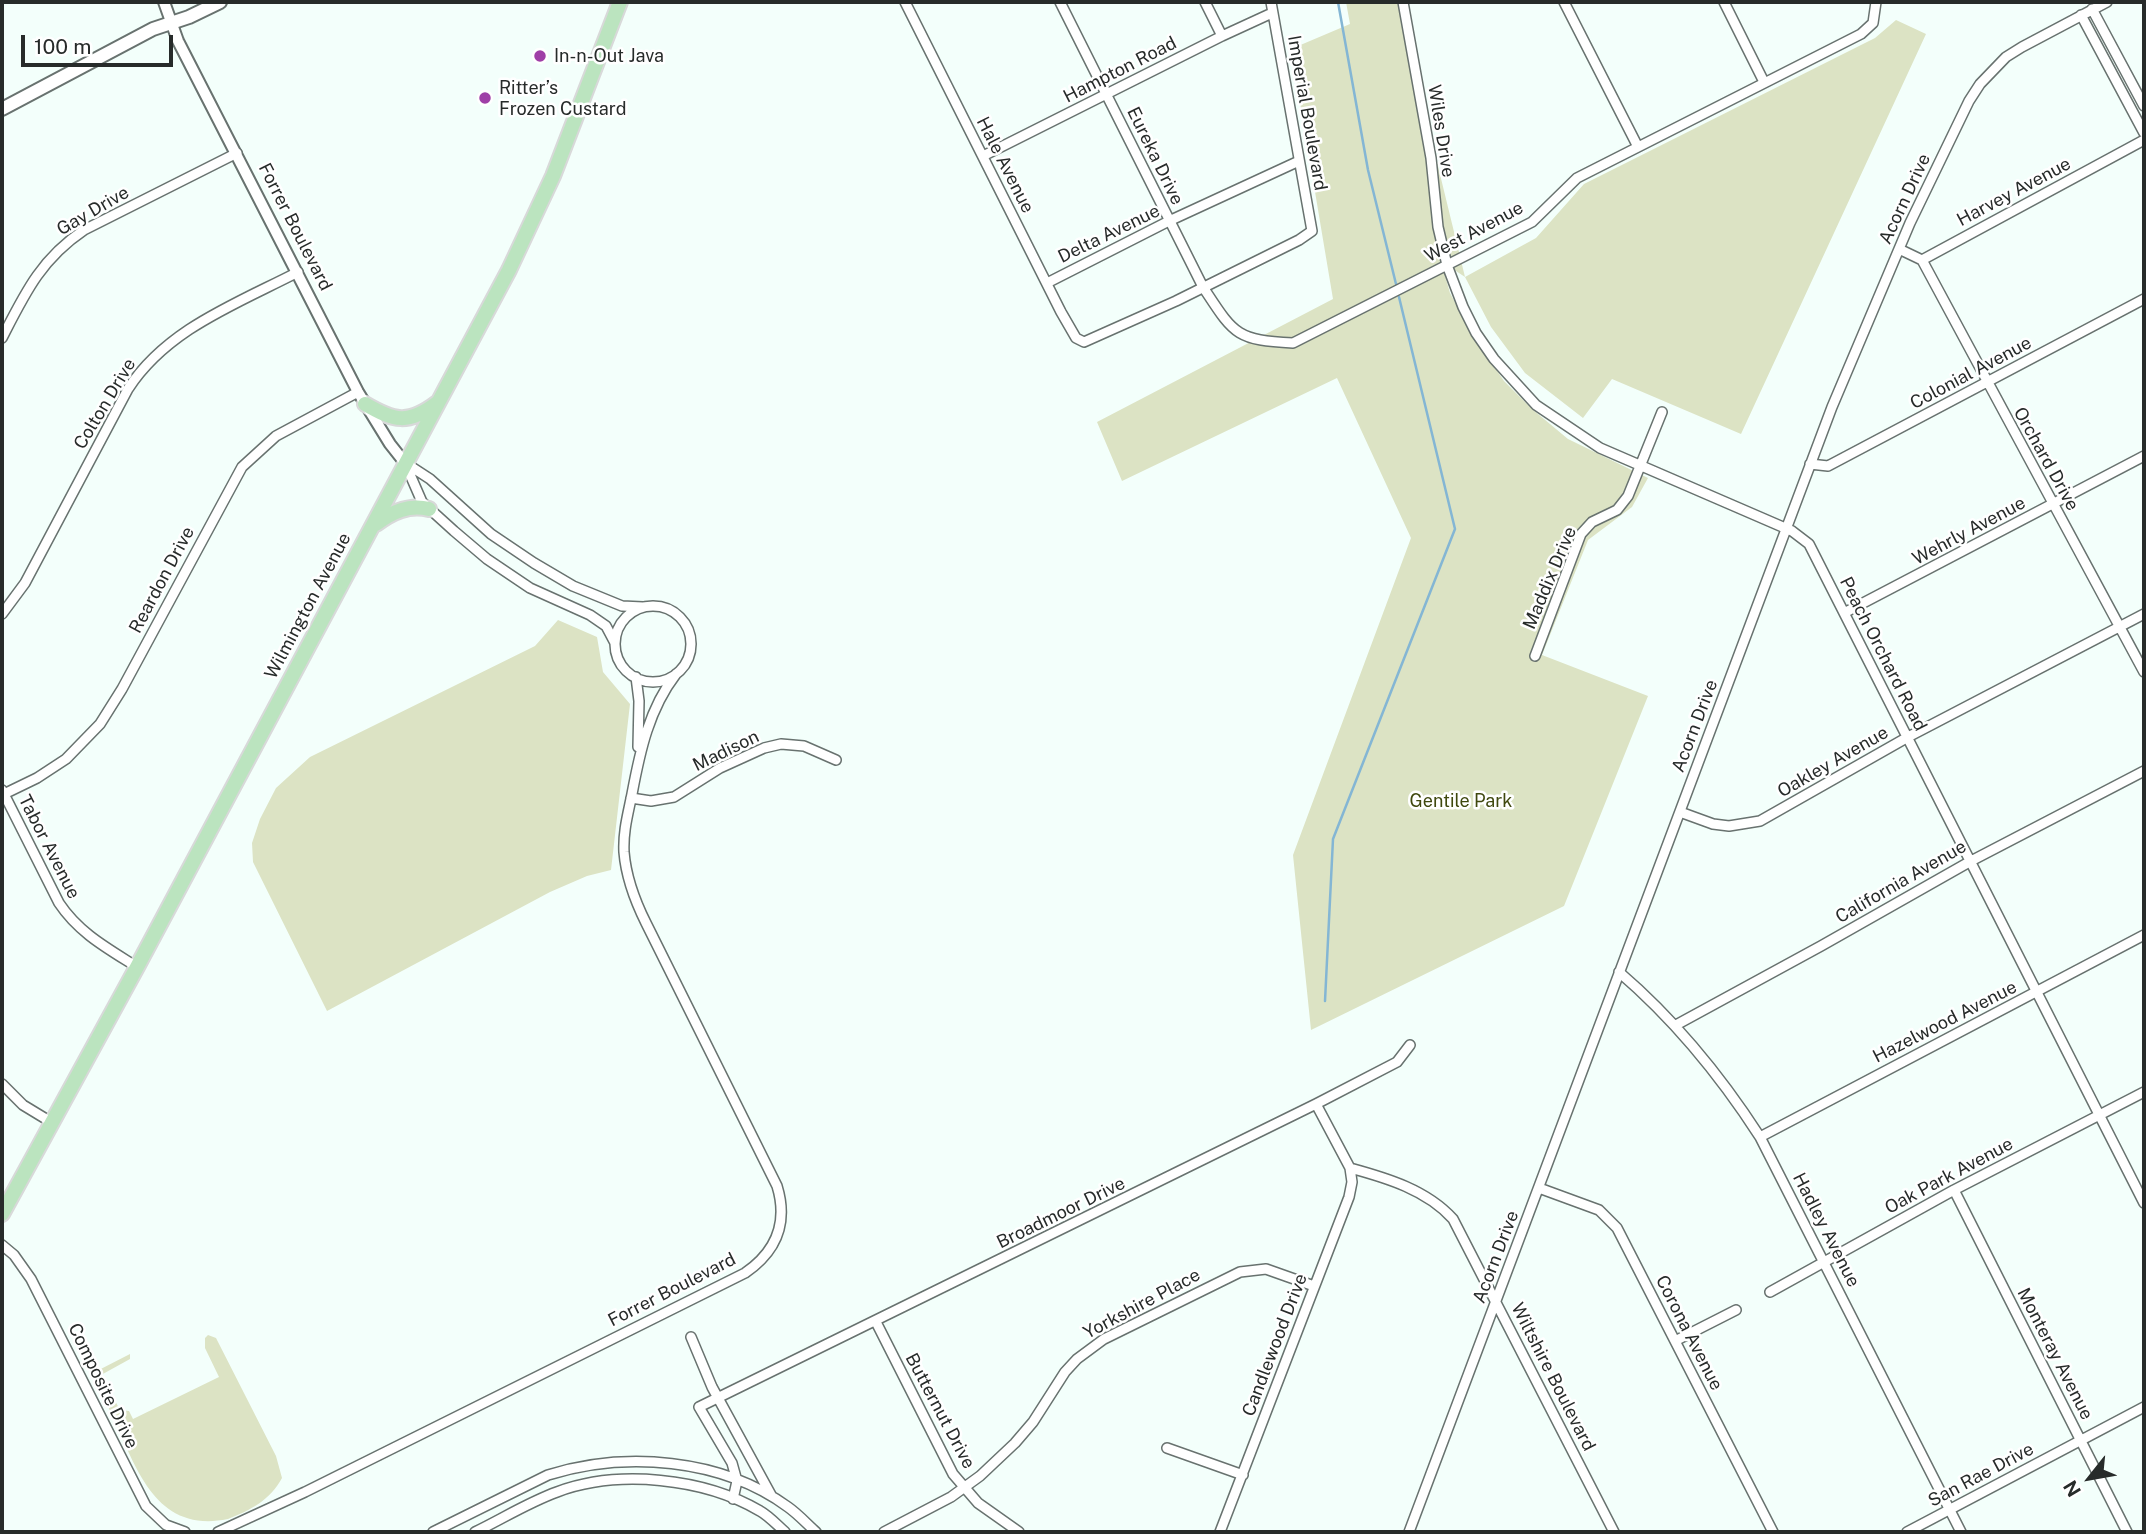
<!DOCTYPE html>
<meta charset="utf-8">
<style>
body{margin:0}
#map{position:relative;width:2146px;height:1534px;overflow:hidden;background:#f3fffb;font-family:"Public Sans",sans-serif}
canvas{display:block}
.frame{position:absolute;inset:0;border:4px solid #272b2a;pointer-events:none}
.north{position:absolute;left:2055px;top:1443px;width:70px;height:70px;-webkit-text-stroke:5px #fff;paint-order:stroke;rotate:239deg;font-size:19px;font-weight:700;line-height:28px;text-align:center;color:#272b2a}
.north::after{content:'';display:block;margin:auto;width:24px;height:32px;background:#272b2a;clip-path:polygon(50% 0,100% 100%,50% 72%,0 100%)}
.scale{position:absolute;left:21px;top:35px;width:152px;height:32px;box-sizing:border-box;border:4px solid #272b2a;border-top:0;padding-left:9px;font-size:21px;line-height:24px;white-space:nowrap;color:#272b2a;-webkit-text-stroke:5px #fff;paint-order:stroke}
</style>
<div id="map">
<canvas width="2146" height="1534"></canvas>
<div class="frame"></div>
<div class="north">N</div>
<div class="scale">100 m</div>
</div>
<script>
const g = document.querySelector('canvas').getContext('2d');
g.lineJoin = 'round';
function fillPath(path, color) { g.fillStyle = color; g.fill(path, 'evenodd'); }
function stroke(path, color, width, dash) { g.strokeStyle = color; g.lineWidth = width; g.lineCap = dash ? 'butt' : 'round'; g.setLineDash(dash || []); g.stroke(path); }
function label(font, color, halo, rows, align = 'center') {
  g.font = font + ' "Public Sans",sans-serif'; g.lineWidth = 5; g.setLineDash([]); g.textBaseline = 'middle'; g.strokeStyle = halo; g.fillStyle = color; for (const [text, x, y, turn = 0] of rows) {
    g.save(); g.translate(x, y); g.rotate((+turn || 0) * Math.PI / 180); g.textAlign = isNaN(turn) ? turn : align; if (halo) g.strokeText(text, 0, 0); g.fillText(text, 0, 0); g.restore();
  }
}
fillPath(new Path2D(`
 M1346 2H1398L1465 277 1536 238 1584 184 1875 38 1896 20 1926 34 1741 434 1612 379 1583 418 1525 373 1491 327 1465 277 1447 265 1444 272 1450 293 1473 336 1504 381 1532 409 1568 439 1648 478 1632 507 1588 540 1542 655 1648 696 1564 906 1311 1030 1293 855 1411 538 1337 378 1122 481 1097 422 1333 299 1291 49 1350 24Z
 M558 620 597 637 603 672 630 704 611 870 587 876 550 892 327 1011 253 862 252 843 260 819 276 788 310 757 535 646Z
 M208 1335 216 1338 276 1456 282 1478C270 1500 251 1510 228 1519 155 1534 136 1467 113 1417 106 1402 99 1388 91 1374L130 1354V1359L101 1375 120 1410 129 1411 133 1419 219 1377 205 1348V1338Z`), '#dce3c4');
stroke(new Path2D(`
 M1338 2 1368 170 1396 284
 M1325 1001 1333 839 1455 529 1399 297`), '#84b6d4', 2.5);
const minor = new Path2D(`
 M905 2 1061 312 1076 338 1084 342 1176 301 1299 240 1312 231 1271 2
 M1060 2 1203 287C1234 334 1235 340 1293 343L1532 222 1577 178 1861 34 1873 23 1876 2
 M1205 2 1222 36
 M1403 2 1431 158 1438 227 1447 265 1463 307 1476 333 1494 359 1536 405 1600 448 1792 531 1809 544 2144 1203
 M1564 2 1638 147
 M1724 2 1764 82
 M2092 9 2144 106
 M2081 15 2144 133
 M983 156 1222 36 1272 13
 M1899 249 1922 260 2144 140
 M1922 260 2144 672
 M1047 283 1169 221 1299 161
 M2 338C25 293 41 259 84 230L237 153
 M405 463 422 502 454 531 487 559 530 588 590 615 606 626 615 643
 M407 464 430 479 491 534 534 563 573 586 622 606 643 607
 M1810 464 1828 466 2144 299
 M615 644a38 38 0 1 1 76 0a38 38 0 1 1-76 0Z
 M1844 613 2144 456
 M2 614 25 583 128 389C167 329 236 304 298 272
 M1535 656 1581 534 1592 522 1617 510 1628 496 1662 412
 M636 677 639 701 638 747
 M2 790 59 903C79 933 107 948 137 967
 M4 794 37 778 66 759 100 724 122 689 242 467 276 436 358 392
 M631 798 651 801 674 797 720 768 764 748 781 744 804 746 836 760
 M1680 812 1713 824 1729 826 1760 821 1908 737 2144 614
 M1619 972C1675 1020 1720 1075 1760 1137L1961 1532
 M1676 1025 1821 946 1971 861 2144 771
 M2 1084 23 1105 51 1122
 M1316 1104 1350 1168C1387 1178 1427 1190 1453 1219L1614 1532
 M1760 1137 2144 935
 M1539 1188 1599 1210 1617 1228 1773 1532
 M1954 1190 2127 1532
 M2 1245 14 1255 31 1279 146 1506 166 1525 185 1532
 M1770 1292 1954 1190 2144 1092
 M876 1322 953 1474 978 1503 1019 1532
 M691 1337 712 1387 771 1495
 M1675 1341 1736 1310
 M1167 1448 1243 1475
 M733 1499 737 1481 732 1463 699 1407 1316 1104 1397 1062 1410 1045
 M218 1532 305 1492 745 1273C777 1251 788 1222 777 1186L646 923C635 901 626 877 624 852 623 831 628 814 632 794 640 751 649 709 676 674
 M433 1532 548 1475C625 1451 721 1458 788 1507 798 1514 807 1524 816 1532
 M475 1532C502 1519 529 1502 557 1492 618 1469 704 1478 760 1511 769 1516 777 1525 785 1532
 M884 1532 951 1497 980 1476 1015 1443 1033 1422 1065 1372 1077 1359 1104 1339 1240 1272 1266 1269 1314 1286
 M1220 1532 1349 1197 1352 1182 1350 1168
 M1409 1532 1832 407 1910 223 1969 101 1980 84 2006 57 2022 47 2107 2
 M1907 1532 2144 1407`);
const tertiary = new Path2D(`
 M164 2 178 41 358 392 390 444 405 463`);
const secondary = new Path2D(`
 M2 109 153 29 189 17 220 2`);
const primary = new Path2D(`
 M365 404C394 421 408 425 437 403
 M376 524C392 512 409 504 429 509
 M2 1214 137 967 509 270 553 176 620 2`);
stroke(minor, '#68726f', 12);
stroke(tertiary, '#68726f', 14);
stroke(secondary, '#68726f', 16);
stroke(primary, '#d8d9d9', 18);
stroke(minor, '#fff', 9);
stroke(tertiary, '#fff', 10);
stroke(secondary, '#fff', 12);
stroke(primary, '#bbe4bf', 14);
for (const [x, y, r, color] of [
 [540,56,7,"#9f3fa7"],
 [485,98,7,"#9f3fa7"]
]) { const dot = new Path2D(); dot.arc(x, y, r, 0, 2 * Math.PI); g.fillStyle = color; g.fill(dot); stroke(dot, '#fff', 2.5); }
label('18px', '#272b2a', '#fff', [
 ["In-n-Out Java",554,56],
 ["Ritter’s",499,88],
 ["Frozen Custard",499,109]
], 'left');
label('18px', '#272b2a', '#fff', [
 ["Hampton Road",1120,70,-27],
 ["Imperial Boulevard",1307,113,80],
 ["Wiles Drive",1441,131,81],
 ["Eureka Drive",1155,156,64],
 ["Hale Avenue",1005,165,63],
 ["Harvey Avenue",2014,192,-28],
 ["Acorn Drive",1905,199,-65],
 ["Gay Drive",93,211,-30],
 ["Forrer Boulevard",295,227,63],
 ["West Avenue",1474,232,-28],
 ["Delta Avenue",1109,234,-26],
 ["Colonial Avenue",1971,373,-28],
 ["Colton Drive",105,404,-59],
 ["Orchard Drive",2046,459,61],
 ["Wehrly Avenue",1969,531,-28],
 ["Maddix Drive",1550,578,-67],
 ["Reardon Drive",162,580,-62],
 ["Wilmington Avenue",308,606,-62],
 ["Peach Orchard Road",1883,654,63],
 ["Acorn Drive",1695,726,-69],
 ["Madison",726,751,-26],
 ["Oakley Avenue",1833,762,-30],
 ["Tabor Avenue",49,847,63],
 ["California Avenue",1901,882,-30],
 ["Hazelwood Avenue",1945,1022,-27],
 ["Oak Park Avenue",1949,1176,-28],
 ["Broadmoor Drive",1061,1213,-26],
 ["Hadley Avenue",1826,1230,63],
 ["Acorn Drive",1496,1257,-69],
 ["Forrer Boulevard",672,1290,-27],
 ["Yorkshire Place",1142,1304,-28],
 ["Corona Avenue",1689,1333,63],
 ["Candlewood Drive",1275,1345,-69],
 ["Monteray Avenue",2055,1354,63],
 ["Wiltshire Boulevard",1553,1377,63],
 ["Composite Drive",103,1386,64],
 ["Butternut Drive",940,1411,62],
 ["San Rae Drive",1981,1475,-28]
]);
label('18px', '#3f480e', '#fff', [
 ["Gentile Park",1461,801]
]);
</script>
